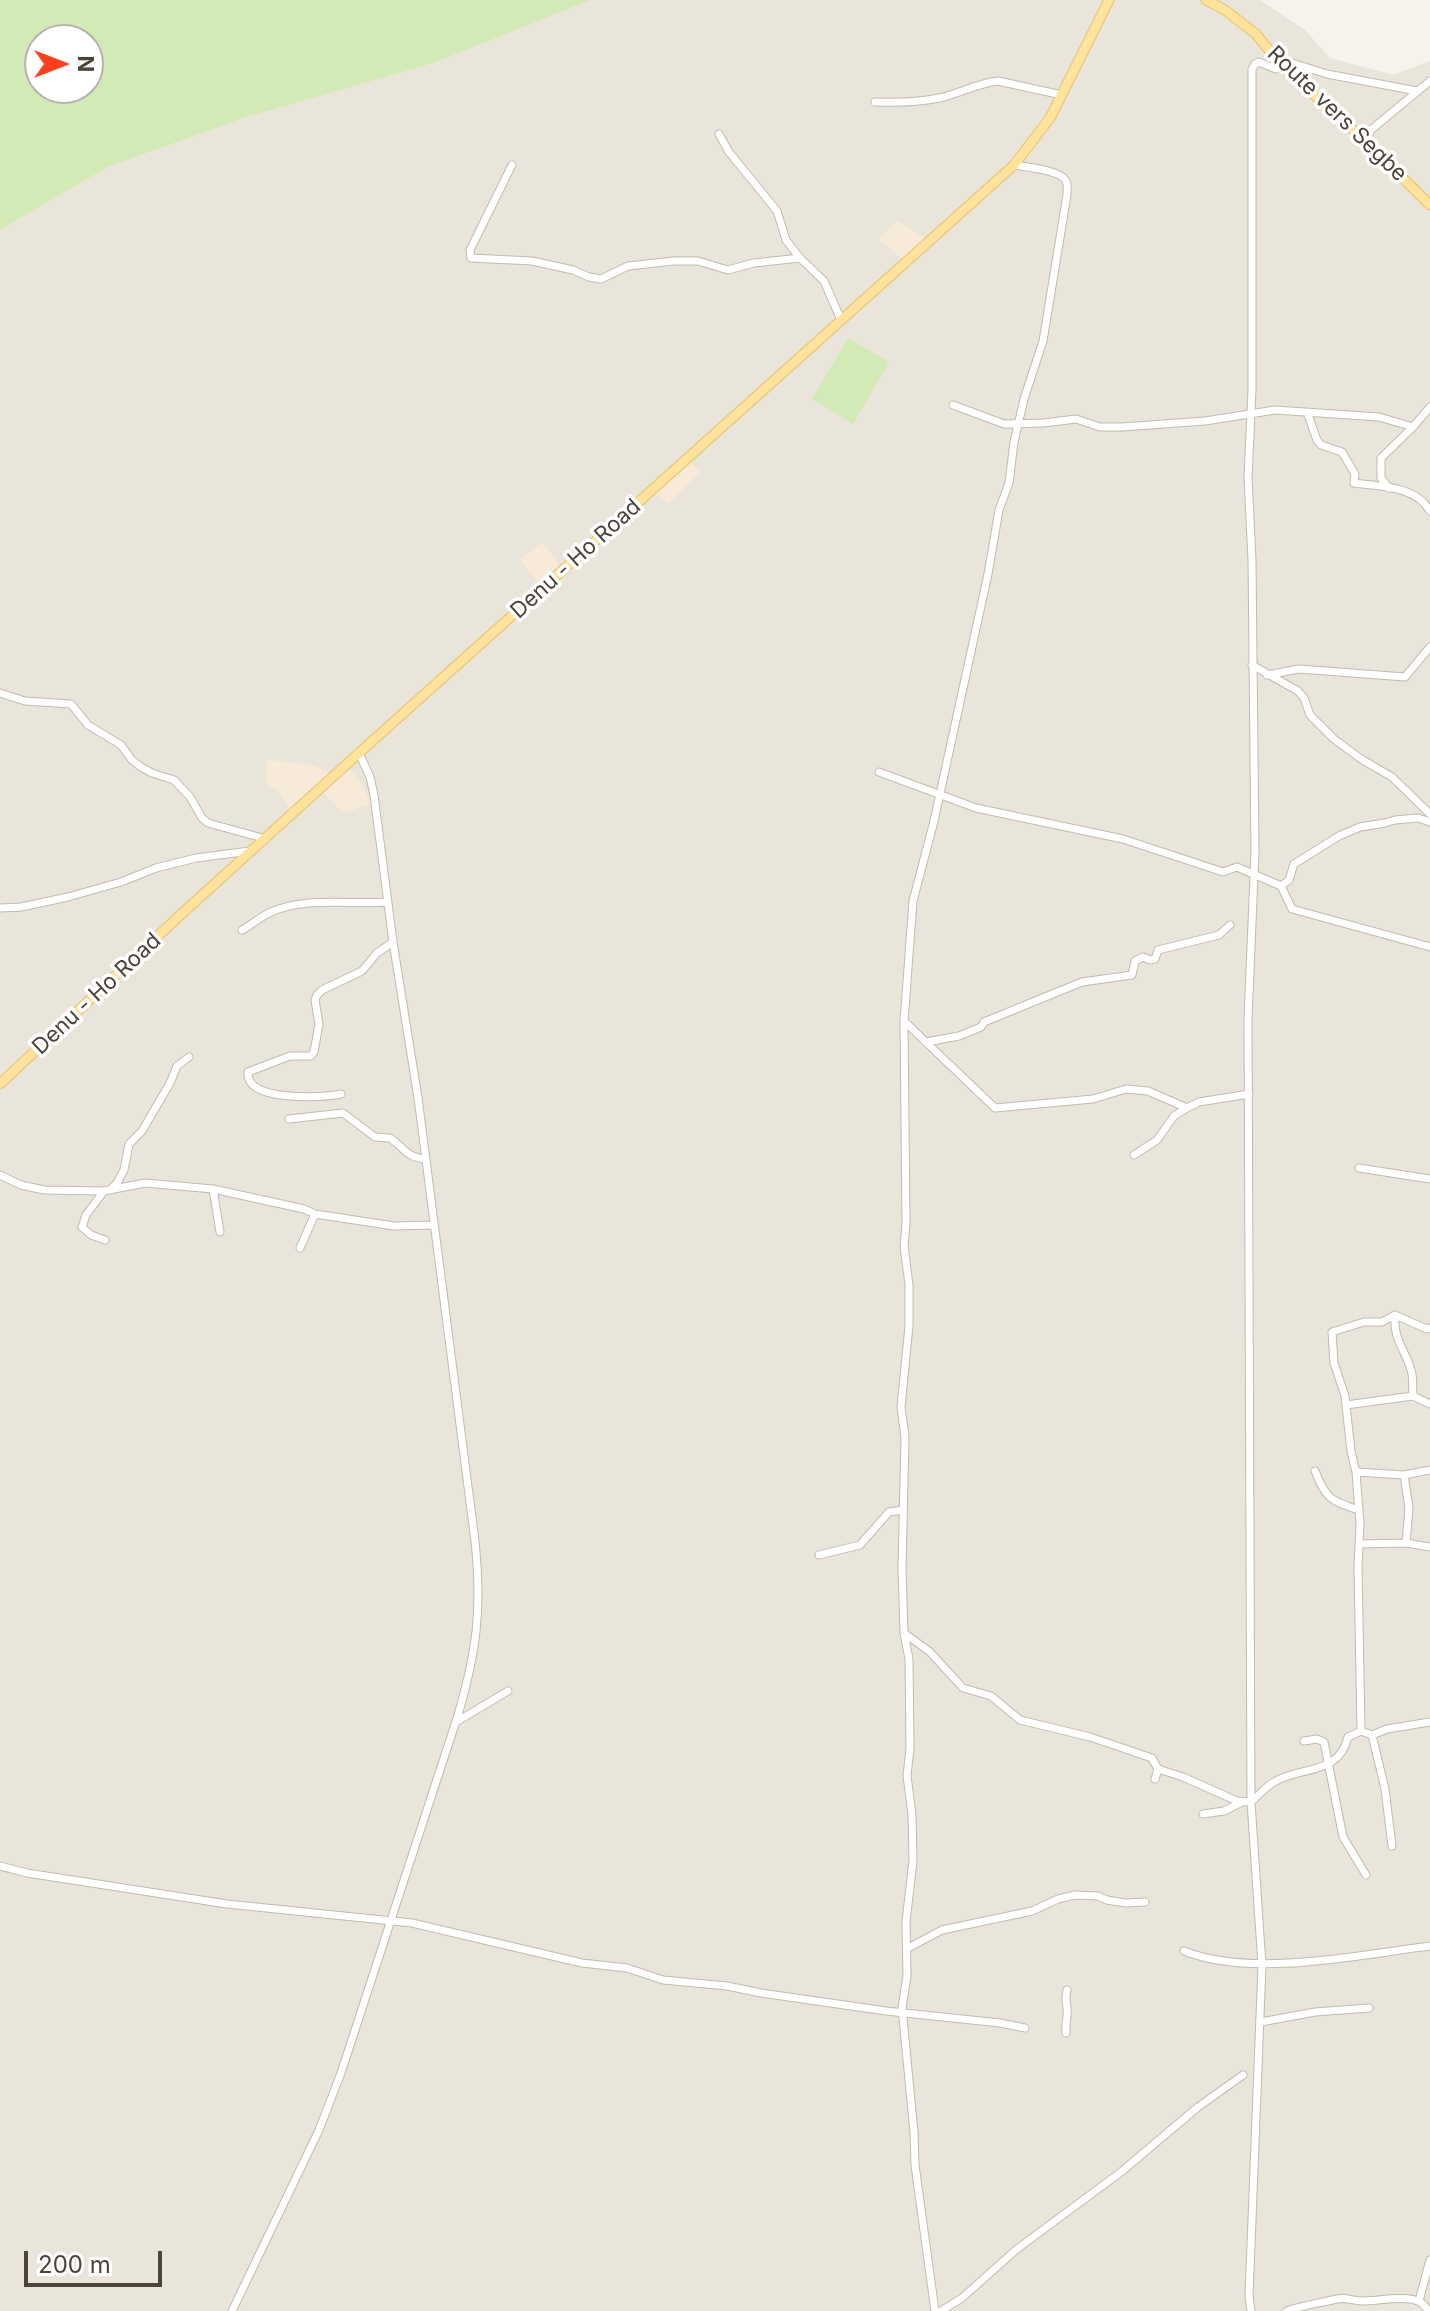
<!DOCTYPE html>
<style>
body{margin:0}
#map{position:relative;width:1430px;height:2311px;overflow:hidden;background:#f6f3ec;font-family:Inter,sans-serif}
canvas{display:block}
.north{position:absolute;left:24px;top:24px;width:80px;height:80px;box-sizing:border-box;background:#fff;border:2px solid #b7b4b0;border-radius:50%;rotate:90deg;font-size:22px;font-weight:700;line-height:32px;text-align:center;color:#4b4439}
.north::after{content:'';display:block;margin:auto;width:28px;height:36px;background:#fc3f1d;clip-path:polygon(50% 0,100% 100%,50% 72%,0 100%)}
.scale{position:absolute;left:24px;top:2251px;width:138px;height:36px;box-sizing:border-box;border:4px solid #4b4439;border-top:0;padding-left:10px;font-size:24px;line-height:28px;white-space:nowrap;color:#4b4439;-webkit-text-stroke:6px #fff;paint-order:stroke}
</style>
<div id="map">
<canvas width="1430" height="2311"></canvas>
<div class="north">N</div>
<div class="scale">200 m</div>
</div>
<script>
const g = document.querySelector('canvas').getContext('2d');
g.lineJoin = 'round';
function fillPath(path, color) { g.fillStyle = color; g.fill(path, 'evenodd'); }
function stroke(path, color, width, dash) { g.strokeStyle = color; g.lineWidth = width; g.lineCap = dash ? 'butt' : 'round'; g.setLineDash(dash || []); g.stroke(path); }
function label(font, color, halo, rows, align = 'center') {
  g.font = font + ' Inter,sans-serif'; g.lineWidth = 7; g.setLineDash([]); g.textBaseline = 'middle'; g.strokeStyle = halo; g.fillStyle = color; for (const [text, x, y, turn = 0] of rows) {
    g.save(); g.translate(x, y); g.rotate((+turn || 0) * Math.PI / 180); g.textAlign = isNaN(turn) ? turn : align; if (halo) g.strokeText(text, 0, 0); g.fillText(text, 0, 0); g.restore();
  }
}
fillPath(new Path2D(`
 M591 0H1260L1305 30 1330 58 1393 75 1430 61V2311H0V230L108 167 247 117 434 63Z`), '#eae5da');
fillPath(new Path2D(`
 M898 221 927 239 904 260 878 239Z
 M689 461 700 472 668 504 653 493Z
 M542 542 562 567 540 585 520 560Z
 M267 760 306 764 326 770 330 775 290 811 277 789 267 786Z
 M348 767 364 787 370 804 343 813 324 793Z`), '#f7ead8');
fillPath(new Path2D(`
 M0 0H591L434 63 247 117 108 167 0 230ZM88 40V88H40V40Z
 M848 338 889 362 853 424 812 399Z`), '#d2eab5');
const minor = new Path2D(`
 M875 102C897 103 922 102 944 97 962 92 979 83 998 81L1062 95
 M719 134 729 152 777 211 786 240 800 258 824 281 841 320
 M1364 140 1372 129 1430 81
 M512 165 470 250 471 258 532 261 573 270 589 277 601 279 628 266 674 261H698L728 270 754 263 800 258
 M953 405 1004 424 1044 423 1076 419 1100 427H1122L1205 421 1275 410 1379 417 1413 427 1430 407
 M1307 412 1317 440 1321 445 1342 452 1355 474 1354 483C1380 487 1415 485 1430 511
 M1389 488 1381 478V458L1413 427
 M1252 665 1298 691 1304 698 1310 715 1334 739 1361 759 1392 777 1430 814
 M1267 675 1299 669 1405 677 1430 647
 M0 693 25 701 71 704 88 725 121 745 132 760 141 767 152 773 174 780 190 797 202 818 208 823 266 839
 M879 772 976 808 1123 839 1223 872 1237 867 1281 886
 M1430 822 1418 818 1395 820 1385 823 1360 827 1339 836 1294 864 1289 880 1281 886 1292 909 1430 947
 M0 908 21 907 68 897 121 882 156 868 196 858 250 851
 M242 930C251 925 259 918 269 913 302 896 351 905 388 902
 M904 1021 995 1108 1093 1099 1126 1089 1148 1091 1187 1108 1199 1102 1249 1094
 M926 1042 959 1036 981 1027 984 1022 1082 982 1132 975 1135 961 1143 957 1150 960 1155 959 1158 950 1219 935 1230 925
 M341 1094C322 1098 245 1102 248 1072L290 1056H311L314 1052 319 1024 315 1000 317 995 322 990 362 971 377 953 393 942
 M289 1119 343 1113 375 1137 390 1138C406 1149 405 1157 426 1159
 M1134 1155 1157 1140 1174 1116 1187 1108
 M1359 1168 1430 1179
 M0 1175 21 1185 44 1190 104 1191 145 1183 213 1189 304 1209 315 1214 394 1226 434 1225
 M111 1189 117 1183 124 1170 129 1144 142 1131 170 1083 177 1066 189 1057
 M213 1189 220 1232
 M104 1191 86 1215 82 1227 91 1235 105 1240
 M300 1248 315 1214
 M1395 1315C1393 1340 1405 1349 1411 1370 1414 1378 1412 1388 1413 1396
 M1346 1405 1413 1396 1430 1404
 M1315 1471C1326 1499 1331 1501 1359 1510
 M1356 1472 1404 1475 1430 1470
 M1404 1475 1409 1508 1406 1543
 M1359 1544 1406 1543 1430 1547
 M819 1555 860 1545 889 1512 903 1510
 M904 1633 930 1652 963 1688 991 1696 1020 1720 1090 1737 1152 1758 1158 1769 1155 1779
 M456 1722 508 1691
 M1361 1731 1358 1567 1360 1524 1356 1472 1351 1451 1345 1396 1334 1363 1332 1332 1364 1322H1382L1395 1315 1427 1329 1430 1328
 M1372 1735 1385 1789 1392 1846
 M1304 1741 1317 1739 1324 1742 1343 1837 1366 1875
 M1158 1769 1183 1777 1237 1801 1251 1802C1259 1795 1267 1785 1276 1781 1303 1766 1339 1775 1348 1737L1361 1731 1372 1735 1387 1729 1430 1722
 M1203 1814 1224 1811 1242 1802
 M0 1866 27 1873 227 1904 412 1923 582 1963 627 1968 663 1980 727 1986 761 1993 886 2011 1000 2023 1025 2028
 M908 1948 942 1930 1032 1911 1058 1899 1075 1895 1098 1896 1107 1900 1125 1903 1145 1902
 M1184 1951C1252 1978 1358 1955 1430 1946
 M1261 2022 1315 2012 1369 2008
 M1066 2033C1065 2024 1068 2016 1067 2008 1066 2000 1065 1998 1067 1990
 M1419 2301 1430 2260
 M232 2311 319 2130 341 2073 458 1715C477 1650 482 1609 475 1541L418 1098 393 942 374 795 370 777 359 753
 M935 2311 915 2165 914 2132 902 2008 907 1976 906 1922 913 1861 912 1814 907 1776 910 1748 909 1659 904 1633 902 1568 905 1437 901 1407 909 1326V1285L904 1246 906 1223 904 1021 913 901 934 821 988 574 999 510 1009 483 1014 442 1024 399 1043 341 1067 195C1067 191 1068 185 1066 181 1061 170 1026 167 1014 165
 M941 2311 962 2298 1017 2249 1121 2172 1198 2107 1243 2075
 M1251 2311 1249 2296 1262 1965 1251 1802 1248 1018 1255 852 1252 560 1248 478 1252 390V69L1255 64 1259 62 1276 69 1280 64 1289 62 1327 74 1417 91
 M1287 2311C1304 2305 1320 2303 1337 2299 1346 2297 1353 2301 1362 2301 1377 2301 1407 2295 1420 2302 1424 2304 1426 2308 1429 2311`);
const major = new Path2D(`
 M1206 0 1225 10 1256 34 1280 64 1364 140 1430 205
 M0 1084 176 919 359 753 1014 165 1050 118 1109 0`);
stroke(minor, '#c2bbae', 9);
stroke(major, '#e6c16a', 11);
stroke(minor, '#fff', 7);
stroke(major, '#ffe39c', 9);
label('22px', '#4b4439', '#fff', [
 ["Route vers Segbe",1337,114,44],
 ["Denu - Ho Road",576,559,-42],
 ["Denu - Ho Road",97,994,-43]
]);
</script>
